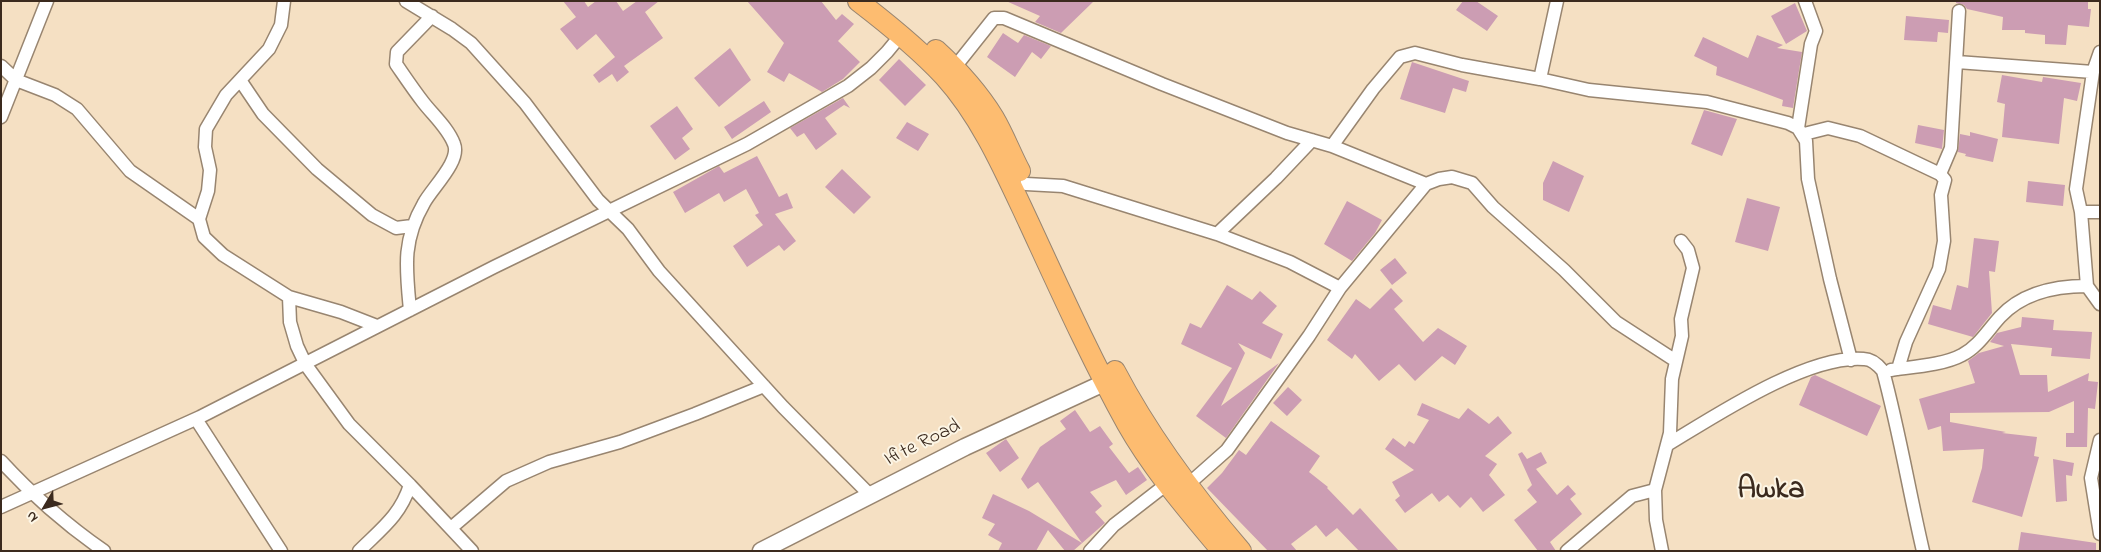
<!DOCTYPE html>
<style>
body{margin:0}
#map{position:relative;width:2101px;height:552px;overflow:hidden;background:#f5e0c3;font-family:"Indie Flower",sans-serif}
canvas{display:block}
.frame{position:absolute;inset:0;border:2px solid #3b2a1e;pointer-events:none}
.north{position:absolute;left:20px;top:482px;width:50px;height:50px;-webkit-text-stroke:4px #fcf5e5;paint-order:stroke;rotate:233deg;font-size:14px;font-weight:700;line-height:20px;text-align:center;color:#3b2a1e}
.north::after{content:'';display:block;margin:auto;width:18px;height:22px;background:#3b2a1e;clip-path:polygon(50% 0,100% 100%,50% 72%,0 100%)}
</style>
<div id="map">
<canvas width="2101" height="552"></canvas>
<div class="frame"></div>
<div class="north">N</div>
</div>
<script>
const g = document.querySelector('canvas').getContext('2d');
g.lineJoin = 'round';
function fillPath(path, color) { g.fillStyle = color; g.fill(path, 'evenodd'); }
function stroke(path, color, width, dash) { g.strokeStyle = color; g.lineWidth = width; g.lineCap = dash ? 'butt' : 'round'; g.setLineDash(dash || []); g.stroke(path); }
function label(font, color, halo, rows, align = 'center') {
  g.font = font + ' "Indie Flower",sans-serif'; g.lineWidth = 4; g.setLineDash([]); g.textBaseline = 'middle'; g.strokeStyle = halo; g.fillStyle = color; for (const [text, x, y, turn = 0] of rows) {
    g.save(); g.translate(x, y); g.rotate((+turn || 0) * Math.PI / 180); g.textAlign = isNaN(turn) ? turn : align; if (halo) g.strokeText(text, 0, 0); g.fillText(text, 0, 0); g.restore();
  }
}
fillPath(new Path2D(`
 M563 1H584L588 7 596 1H616L623 11 637 1H659L645 12 663 38 624 66 629 72 617 82 612 74 599 83 593 75 615 57 596 34 577 50 560 29 576 17Z
 M747 1H821L836 20 842 14 854 24 838 41 860 62 843 79 822 92 789 73 784 82 767 72 784 43Z
 M1006 1H1094L1061 33 1035 22 1040 16Z
 M1463 1H1476L1498 16 1487 31 1456 10Z
 M1956 1H2088V9H2091L2089 27 2068 25 2066 45 2045 44V35L2025 33V30H2002L2003 17 1967 9 1964 5 1956 3Z
 M1795 3 1807 31 1786 44 1771 16Z
 M1906 16 1949 20 1948 33 1938 32 1937 42 1904 40Z
 M1003 33 1018 43 1024 35 1051 46 1041 59 1032 52 1015 77 987 57Z
 M1757 35 1783 45 1777 48 1802 52 1793 108 1782 106 1783 100 1716 75 1717 67 1694 56 1703 37 1748 58Z
 M730 48 751 80 719 107 694 78Z
 M899 59 926 85 905 106 879 80Z
 M1412 62 1469 81 1466 92 1453 88 1445 113 1400 99Z
 M2002 75 2042 82 2043 77 2081 83 2077 101 2064 98 2059 144 2002 137 2005 104 1997 102Z
 M843 98 850 108 844 105 825 118 837 134 816 150 804 133 797 137 790 128Z
 M764 101 771 112 732 139 724 127Z
 M677 106 693 129 682 138 690 149 675 160 650 126Z
 M1704 110 1737 119 1722 156 1691 144Z
 M907 122 929 134 918 151 896 138Z
 M1918 125 1944 130 1942 149 1915 143Z
 M1970 132 1998 139 1993 162 1965 156 1966 154 1958 152 1960 134 1970 136Z
 M757 156 779 197 787 193 793 208 775 214 796 241 784 251 779 245 747 267 733 246 763 225 755 215 759 213 746 189 724 202 719 193 685 213 673 192 719 166 724 173Z
 M1553 161 1584 176 1569 212 1543 200V183Z
 M842 169 871 197 854 214 825 187Z
 M2028 181 2065 185 2063 206 2026 202Z
 M1747 198 1780 207 1768 251 1735 242Z
 M1347 201 1382 220 1375 233 1352 261 1324 244Z
 M1974 238 1999 241 1995 272 1989 271 1992 313 1973 337 1928 324 1933 305 1951 310 1957 285 1968 288Z
 M1395 258 1407 273 1392 285 1380 270Z
 M1227 285 1252 300 1260 291 1277 306 1262 323 1283 334 1271 359 1238 343 1245 353 1221 406 1279 363 1226 438 1196 416 1232 368 1181 344 1190 323 1201 328Z
 M1391 288 1403 301 1394 309 1423 342 1438 328 1467 346 1455 365 1442 356 1415 381 1399 364 1379 381 1355 354 1352 359 1327 340 1356 299 1370 309Z
 M2022 317 2054 320 2053 330 2092 332 2090 359 2051 356 2052 348 2011 344 2020 375H2047L2048 392 2089 373 2088 381 2098 382 2095 409 2088 408 2087 447H2066V433H2074V401L2049 412 1950 413V422L2006 432 2002 433 2037 437 2034 456 2039 457 2022 517 1972 502 1982 468 1984 449 1943 451 1941 426 1928 430 1919 399 1975 383 1968 361 1979 353 2004 346 1990 342 1997 333 2021 327Z
 M1815 375 1881 406 1867 436 1799 405 1811 377Z
 M1288 387 1302 400 1287 416 1273 403Z
 M1422 403 1459 419 1468 408 1489 424 1498 416 1512 433 1485 456 1497 464 1489 475 1505 495 1483 512 1471 497 1460 508 1448 495 1439 502 1432 493 1405 513 1395 500 1400 496 1392 482 1414 470 1385 449 1393 438 1405 447 1409 441 1414 444 1429 420 1417 415Z
 M1075 410 1090 432 1100 426 1113 444 1109 447 1129 473 1138 467 1147 480 1126 495 1116 480 1090 492 1102 506 1095 512 1105 523 1073 551H1065L1048 530 1036 551H998L1002 543 988 535 995 524 982 518 993 494 1029 511 1082 543 1038 482 1028 489 1021 479 1040 447 1066 429 1060 421Z
 M1271 421 1320 456 1309 472 1328 487 1327 488 1353 515 1360 508 1399 551H1359L1337 528 1326 537 1316 525 1291 544 1297 551H1268L1207 488 1222 473 1239 450 1246 455Z
 M1006 439 1019 458 1000 472 986 453Z
 M1522 452 1527 459 1541 452 1547 463 1536 469 1557 495 1568 485 1576 494 1570 499 1582 514 1550 542 1556 551H1538L1514 520 1537 502 1527 490 1532 485 1518 454Z
 M2053 459 2074 463 2072 476 2066 475 2067 501 2056 502Z
 M2021 532 2096 543V551H2018Z`), '#cc9db3');
const minor = new Path2D(`
 M284 1 281 25 269 49 226 95 206 129 205 147 210 170 208 191 199 219 204 237 223 255 289 297 341 312 377 326
 M406 1 452 29 471 43 525 103 598 200 628 229 659 271 783 407 870 495
 M2100 52 2093 72 2076 189 2081 212 2087 286 2100 304
 M1957 62 2093 72
 M1 66 16 80 55 95 77 109 130 171 199 219
 M955 67 994 18H1004L1162 84 1287 133 1332 146 1426 184
 M1540 79 1557 1
 M240 80 263 114 317 169 372 215 396 228 412 226
 M1 117 47 1
 M1798 128 1811 44 1816 31 1805 1
 M1804 134 1828 128 1860 136 1940 174 1945 180 1941 195 1944 241 1939 269 1906 342 1898 369
 M1332 146 1373 89 1400 57 1415 53 1462 65 1540 79 1589 90 1707 102 1788 123 1798 128 1806 141 1808 179 1830 279 1851 360
 M1940 174 1951 148 1959 11
 M1026 184 1063 186 1217 234 1276 178 1312 140
 M2081 212H2100
 M1217 234 1290 262 1340 288
 M289 297 290 322 297 346 306 365 349 424 410 485 472 551
 M410 310C406 268 402 241 424 203 432 188 461 161 454 144 448 128 433 115 423 102 413 89 405 77 396 64L397 52 432 16
 M1891 370C1911 367 1944 365 1962 355 1978 347 1988 330 2000 317 2022 293 2056 286 2087 286
 M196 419 281 551
 M2100 440 2091 478 2100 534
 M1667 445C1715 416 1808 354 1864 359 1872 359 1878 365 1883 371 1899 430 1909 491 1923 551
 M1 461C34 497 64 523 104 551
 M1183 489 1227 450 1309 336 1340 288 1426 184 1439 179 1452 177 1472 183 1493 207 1564 270 1616 322 1676 361
 M1 507 200 417 494 267 747 144 848 86 871 68 887 52 901 35
 M451 528 506 481 549 462 620 442 695 414 764 386
 M359 551C381 529 400 516 410 485
 M1090 551 1114 525 1172 480
 M1567 551 1632 496 1655 490
 M1662 551 1656 520 1655 490 1670 433 1672 379 1682 336 1681 319 1693 268 1688 250 1681 241`);
const tertiary = new Path2D(`
 M761 551 965 447 1106 382`);
const primary = new Path2D(`
 M858 1C888 24 918 48 944 76 982 118 1005 172 1029 223 1060 290 1091 359 1127 424 1153 470 1188 510 1222 551
 M936 50C958 70 978 92 994 118 1004 135 1011 154 1020 171
 M1115 371C1149 436 1193 495 1241 551`);
stroke(minor, '#988570', 15);
stroke(tertiary, '#988570', 19);
stroke(primary, '#988570', 22);
stroke(minor, '#fff', 12);
stroke(tertiary, '#fff', 16);
stroke(primary, '#fdbc70', 20);
label('20px', '#3b2a1e', '#fcf5e5', [
 ["Ifite Road",923,444,-26]
]);
label('bold 30px', '#3b2a1e', '#fcf5e5', [
 ["Awka",1771,492]
]);
</script>
